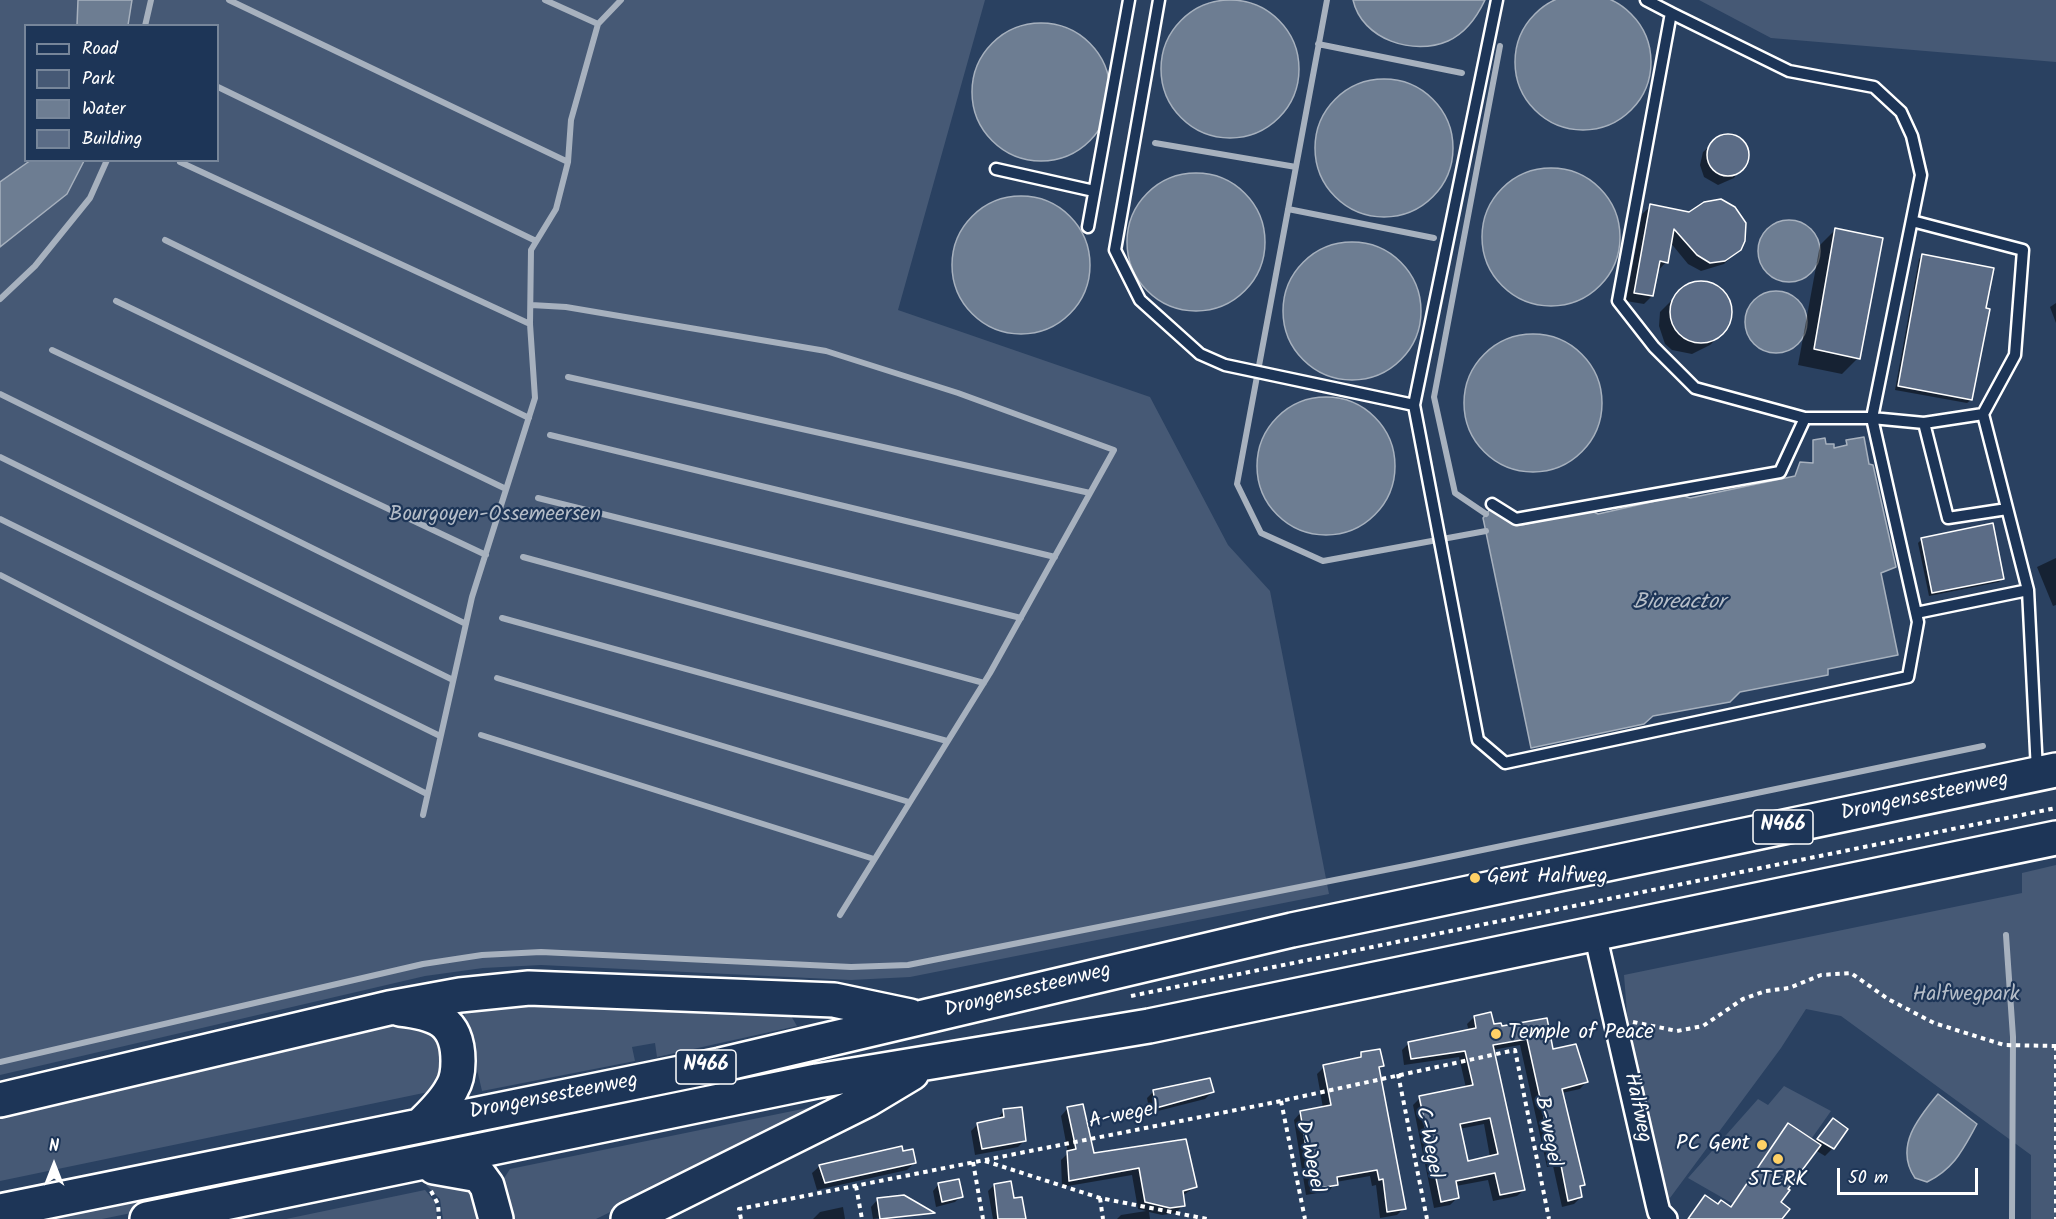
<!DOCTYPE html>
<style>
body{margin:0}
#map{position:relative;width:2056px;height:1219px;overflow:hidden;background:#2a4161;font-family:Kalam,sans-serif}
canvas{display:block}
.legend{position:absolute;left:24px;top:24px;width:195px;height:138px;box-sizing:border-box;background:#1d3557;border:2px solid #77869a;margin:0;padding:8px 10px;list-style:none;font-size:18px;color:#fff}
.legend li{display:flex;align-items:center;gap:12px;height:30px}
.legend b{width:30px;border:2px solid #77869a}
.north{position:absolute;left:24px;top:1135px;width:60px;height:60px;-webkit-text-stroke:4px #1d3557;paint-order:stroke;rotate:0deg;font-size:16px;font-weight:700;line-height:24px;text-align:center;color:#fff}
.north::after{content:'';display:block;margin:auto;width:21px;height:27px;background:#fff;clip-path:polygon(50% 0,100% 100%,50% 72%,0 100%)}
.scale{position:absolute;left:1837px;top:1168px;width:141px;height:27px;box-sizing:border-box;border:3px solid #fff;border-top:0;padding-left:8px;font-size:18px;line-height:21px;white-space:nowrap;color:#fff;-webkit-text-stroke:4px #1d3557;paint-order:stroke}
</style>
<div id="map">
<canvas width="2056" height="1219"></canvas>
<ul class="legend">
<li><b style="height:8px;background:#1d3557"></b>Road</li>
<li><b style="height:16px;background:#465975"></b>Park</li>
<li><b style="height:16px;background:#6d7d92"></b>Water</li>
<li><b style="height:16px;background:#5b6c86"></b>Building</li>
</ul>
<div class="north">N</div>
<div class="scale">50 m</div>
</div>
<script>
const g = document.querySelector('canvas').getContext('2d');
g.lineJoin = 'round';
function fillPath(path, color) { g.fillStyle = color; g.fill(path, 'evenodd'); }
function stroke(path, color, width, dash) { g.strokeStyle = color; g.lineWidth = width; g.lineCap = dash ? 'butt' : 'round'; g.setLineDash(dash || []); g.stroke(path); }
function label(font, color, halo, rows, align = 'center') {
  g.font = font + ' Kalam,sans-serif'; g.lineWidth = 4.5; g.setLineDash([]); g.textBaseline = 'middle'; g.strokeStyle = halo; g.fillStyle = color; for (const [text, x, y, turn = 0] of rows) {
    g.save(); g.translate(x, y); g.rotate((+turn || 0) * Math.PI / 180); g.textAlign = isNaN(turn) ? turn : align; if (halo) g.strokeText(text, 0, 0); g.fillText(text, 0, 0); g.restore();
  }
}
fillPath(new Path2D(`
 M0 0H985L898 310 1150 397 1228 545 1270 591 1329 894 910 977 851 980 541 965 483 968 425 976 0 1075ZM26 26H218V160H26Z
 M1699 0H2056V62L1771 38Z
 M2056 865V1219H2031V1155L1841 1016 1806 1009 1781 1048 1667 1202 1628 1026 1624 975 2022 893V873Z
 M460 995 780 997 797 1026 657 1057 655 1043 632 1047 635 1061 482 1091Z
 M390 1019 435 1029 447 1055 438 1090 0 1181V1112Z
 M1784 1086 1831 1111 1756 1217 1688 1178 1758 1099 1768 1105Z
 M817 1106H827L596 1219H502L497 1189 510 1169Z
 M483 1122 478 1142 102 1219H10Z
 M456 1179 471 1187 481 1219H443L440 1199 426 1185Z
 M425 1190 435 1202 437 1219H286Z`), '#465975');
const water = new Path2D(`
 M1515 62a68 68 0 1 1 136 0a68 68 0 1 1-136 0Z
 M1161 69a69 69 0 1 1 138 0a69 69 0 1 1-138 0Z
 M78 0H132L128 25H77Z
 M1353 0H1485C1477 17 1466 33 1448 41 1414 56 1362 40 1353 0Z
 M972 92a69 69 0 1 1 138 0a69 69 0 1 1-138 0Z
 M1315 148a69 69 0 1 1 138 0a69 69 0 1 1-138 0Z
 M31 160 84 161 67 194 0 247V182Z
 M1482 237a69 69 0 1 1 138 0a69 69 0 1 1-138 0Z
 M1127 242a69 69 0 1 1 138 0a69 69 0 1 1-138 0Z
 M952 265a69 69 0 1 1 138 0a69 69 0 1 1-138 0Z
 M1758 251a31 31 0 1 1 62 0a31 31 0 1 1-62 0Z
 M1283 311a69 69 0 1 1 138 0a69 69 0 1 1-138 0Z
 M1745 322a31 31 0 1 1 62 0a31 31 0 1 1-62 0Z
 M1464 403a69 69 0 1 1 138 0a69 69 0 1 1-138 0Z
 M1257 466a69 69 0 1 1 138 0a69 69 0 1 1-138 0Z
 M1864 437 1869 464 1873 465 1896 567 1881 573 1898 655 1828 669V675L1740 692 1730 702 1653 716 1644 724 1531 748 1483 518 1491 508 1522 525 1590 510 1598 514 1682 495 1690 498 1795 476 1800 462 1813 463V440L1825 438 1826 444H1834V448L1847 445 1846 440Z
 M1938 1094 1977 1124C1963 1149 1955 1168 1927 1182L1915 1178C1894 1147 1918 1118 1938 1094Z`);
fillPath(water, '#6d7d92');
stroke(water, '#a7b1be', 1.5);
fillPath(new Path2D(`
 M1722 136H1735L1745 145 1748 158 1734 178 1718 185 1704 177 1700 165 1703 152Z
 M1720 201 1740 215 1744 223 1733 255 1724 264 1701 271 1688 264 1670 242 1666 262 1658 271 1652 296 1644 304 1626 301 1642 214 1651 206 1690 213Z
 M1836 229 1858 358 1842 374 1798 365 1820 245Z
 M1922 255 1971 400 1967 403 1895 390 1919 259Z
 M1706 282 1726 296 1731 315 1722 333 1710 345 1692 354 1672 350 1665 344 1659 326 1660 312 1683 289Z
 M2056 303V323L2050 307Z
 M1922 539 2002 579 1999 582 1929 596 1918 543Z
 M2056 558V605L2053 606 2037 567Z
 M1474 1017 1501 1027 1546 1020 1552 1050 1586 1082 1580 1089 1562 1093 1583 1184 1579 1188 1581 1197 1574 1204 1562 1207 1553 1166 1547 1167 1520 1045 1492 1050 1524 1190 1517 1196 1493 1201 1488 1180 1456 1186 1457 1198 1450 1205 1434 1208 1413 1105 1420 1098 1466 1088 1459 1057 1404 1065 1402 1050 1409 1043 1469 1031 1467 1024ZM1484 1124 1490 1157 1467 1162 1459 1129Z
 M1361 1054 1383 1066 1378 1071 1404 1208 1397 1215 1380 1218 1376 1185 1372 1186 1370 1176 1336 1182 1329 1191 1306 1195 1294 1120 1301 1112 1323 1108 1317 1074 1324 1067 1355 1060Z
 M1209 1080 1212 1092 1205 1099 1150 1113 1147 1098 1153 1092Z
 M1068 1108 1093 1155 1185 1141 1195 1187 1182 1196 1183 1205 1176 1213 1162 1215 1149 1212 1150 1219H1117L1121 1215 1146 1211 1138 1209 1132 1175 1062 1187 1061 1160 1068 1153 1061 1116Z
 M1004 1110 1025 1140 1018 1147 975 1155 971 1131 978 1124 997 1120Z
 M1833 1120V1148L1825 1156 1815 1150 1785 1189 1779 1203 1780 1219H1687L1705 1197 1718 1205 1730 1207 1789 1125 1814 1143Z
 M915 1162 907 1170 817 1190 812 1173 820 1166Z
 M939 1184 961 1196 955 1202 936 1207 933 1191Z
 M994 1185 1013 1200 1022 1219H993L988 1191Z
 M878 1199 914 1213 873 1219 871 1207Z
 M843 1207 845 1219H813L820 1212Z`), '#0007');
stroke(new Path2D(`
 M229 0 568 162
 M545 0 598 24
 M1327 0 1237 484 1261 533 1323 561 1486 531
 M145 26 151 0
 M1318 44 1462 73
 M218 87 536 241
 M1155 143 1296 167
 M180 162 530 324
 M1288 209 1434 238
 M165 240 529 418
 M0 299 35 266 90 198 107 160
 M116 301 506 489
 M531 305 566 307 826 351 958 393 1114 450 990 673 840 915
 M52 350 486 555
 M568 377 1090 493
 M0 394 466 624
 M550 435 1055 557
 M0 457 453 680
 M538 498 1021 618
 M1486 514 1455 493 1434 397 1500 46
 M0 519 440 736
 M523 557 984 683
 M0 575 427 794
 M502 618 947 741
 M497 678 909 802
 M481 735 874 859
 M423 815 472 597 535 398 530 324 531 250 556 209 568 162 571 120 598 24 621 0
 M2006 935 2013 1037 2012 1219
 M0 1062 423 964 482 955 541 952 851 967 908 965 1410 865 1983 746`), '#a7b1be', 6);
const building = new Path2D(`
 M1707 155a21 21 0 1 1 42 0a21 21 0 1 1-42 0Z
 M1721 199 1735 207 1746 223 1745 241 1741 250 1725 261 1710 263 1697 255 1674 229 1668 263 1660 261 1653 296 1634 293 1650 204 1689 212 1704 202Z
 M1835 228 1883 238 1860 359 1814 349Z
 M1922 254 1994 268 1986 308 1990 309 1972 400 1898 386Z
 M1670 312a31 31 0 1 1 62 0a31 31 0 1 1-62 0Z
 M1993 523 2004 579 1932 593 1921 538Z
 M1491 1012 1494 1024 1501 1023 1502 1026 1547 1018 1553 1049 1576 1044 1588 1082 1562 1089 1585 1185 1580 1186 1582 1197 1568 1201 1560 1160 1554 1161 1527 1039 1493 1045 1525 1190 1500 1195 1495 1173 1456 1181 1459 1198 1441 1202 1419 1096 1473 1085 1465 1051 1411 1059 1408 1042 1476 1028 1474 1016ZM1490 1118 1498 1154 1468 1161 1460 1124Z
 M1380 1049 1384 1066 1379 1067 1406 1209 1387 1212 1383 1179 1379 1180 1377 1170 1337 1177 1338 1185 1313 1189 1300 1111 1331 1105 1323 1065 1361 1057V1052Z
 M1210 1078 1214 1092 1156 1108 1153 1090Z
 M1083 1104 1094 1153 1186 1139 1197 1187 1183 1191 1185 1206 1170 1208 1145 1202 1139 1168 1069 1181 1067 1151 1076 1149 1067 1107Z
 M1022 1107 1026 1141 982 1149 977 1123 1004 1117 1003 1109Z
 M1833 1118 1848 1129 1834 1149 1817 1139Z
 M1788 1123 1821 1145 1788 1189 1790 1190 1781 1202 1790 1209 1782 1219H1688L1705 1195 1718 1204 1721 1200 1731 1207Z
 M902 1146 903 1151 913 1149 916 1163 825 1183 819 1165Z
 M959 1179 963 1197 942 1202 938 1183Z
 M1011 1181 1014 1198 1022 1197 1026 1219H998L994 1184Z
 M904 1195 935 1213 880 1219 877 1198Z`);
fillPath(building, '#5b6c86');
stroke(building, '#fff', 1.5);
const lane = new Path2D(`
 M1159 0 1115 250 1140 300 1200 354 1225 365 1414 405
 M1497 0 1414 405 1478 740 1505 763 1908 677 1918 622 1872 418 1921 175 1912 136 1901 112 1874 87 1789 71 1671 13
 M1646 0 1671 13 1618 301 1654 347 1695 388 1805 418
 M996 169 1094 191
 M1912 221 2023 250 2015 355 1983 414 2028 590 2037 771
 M1088 227 1129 0
 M1983 414 1924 423 1948 518 2007 509
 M1492 504 1516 519 1780 472 1805 418H1872L1924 423
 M1916 613 2028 590`);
const street = new Path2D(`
 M1595 934 1657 1204 1659 1212 1666 1219`);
const highway = new Path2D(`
 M400 1009C435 1013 458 1020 458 1061 458 1070 457 1080 452 1088 445 1102 433 1113 422 1124
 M0 1100 389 1008 460 995 529 988 834 1000 910 1016
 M434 1167 479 1175 487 1186 496 1219
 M0 1211 720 1065 1292 930 2056 770
 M147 1219 817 1081 1149 1026 2056 838
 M628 1219 867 1100 912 1073`);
stroke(lane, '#fff', 15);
stroke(street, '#fff', 26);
stroke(highway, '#fff', 38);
stroke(new Path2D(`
 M1131 996 2056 808
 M1633 1022 1677 1031 1703 1026 1743 999 1766 991 1789 988 1821 975 1851 973 1888 999 1934 1023 2004 1045 2056 1046
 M2056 1046V1219
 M1398 1074 1427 1219
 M1281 1101 1305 1219
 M985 1161 1100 1198 1207 1219
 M973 1162 983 1219
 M856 1186 862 1219
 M431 1191 438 1204 439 1219
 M1100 1198 1103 1219
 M741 1219 739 1209 1281 1101 1515 1050 1549 1219`), '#fff', 4, [4.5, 4.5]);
stroke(lane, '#1d3557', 10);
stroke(street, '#1d3557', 21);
stroke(highway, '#1d3557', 33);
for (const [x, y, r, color] of [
 [1475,878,6,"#ffd166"],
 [1496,1034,6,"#ffd166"],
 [1762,1145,6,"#ffd166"],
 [1778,1159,6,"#ffd166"]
]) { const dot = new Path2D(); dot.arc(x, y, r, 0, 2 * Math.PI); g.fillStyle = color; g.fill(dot); stroke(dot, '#1d3557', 2); }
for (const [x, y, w] of [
 [1783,827,60],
 [706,1067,60]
]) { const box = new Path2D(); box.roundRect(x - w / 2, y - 17, w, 34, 4.5); g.fillStyle = '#1d3557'; g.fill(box); stroke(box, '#fff', 1.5); }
label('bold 20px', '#fff', null, [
 ["N466",1783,827],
 ["N466",706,1067]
]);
label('21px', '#b5bdc8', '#1d3557', [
 ["Bourgoyen-Ossemeersen",495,516],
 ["Halfwegpark",1966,996]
]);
label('21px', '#fff', '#1d3557', [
 ["Drongensesteenweg",1925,798,-12],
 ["Drongensesteenweg",1028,992,-14],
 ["Drongensesteenweg",554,1098,-11],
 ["Halfweg",1636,1108,78],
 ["A-wegel",1124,1117,-11],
 ["B-wegel",1546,1132,79],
 ["C-Wegel",1427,1143,79],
 ["D-Wegel",1308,1157,78]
]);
label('21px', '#fff', '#1d3557', [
 ["Gent Halfweg",1487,878],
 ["Temple of Peace",1508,1034],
 ["PC Gent",1750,1145,"right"],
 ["STERK",1778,1181,"center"]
], 'left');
label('italic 22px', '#b6bec8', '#1d3557', [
 ["Bioreactor",1679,604]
]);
</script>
